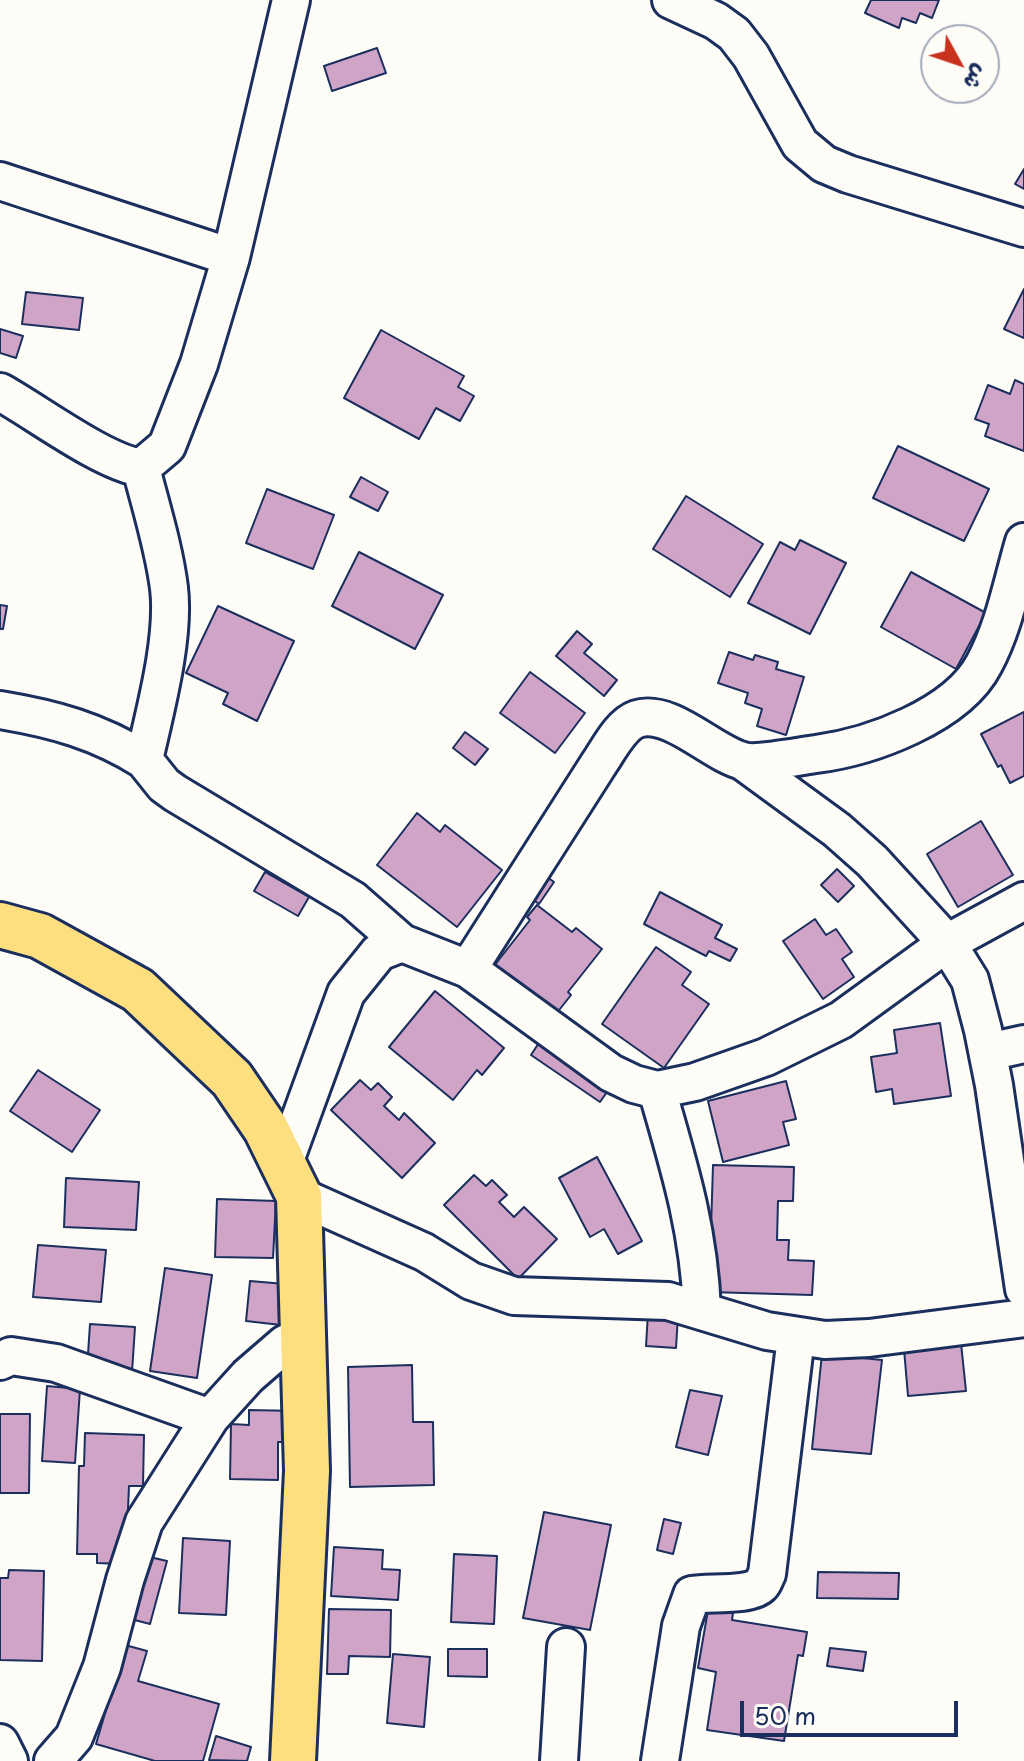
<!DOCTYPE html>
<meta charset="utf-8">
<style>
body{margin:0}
#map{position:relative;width:1024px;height:1761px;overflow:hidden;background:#fdfcf7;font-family:"Playpen Sans","Playpen Sans Arabic",sans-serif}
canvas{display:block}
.north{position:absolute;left:920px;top:24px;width:80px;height:80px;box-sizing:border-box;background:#fdfcf7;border:2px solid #a3aaba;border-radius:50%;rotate:130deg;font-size:22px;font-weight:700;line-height:32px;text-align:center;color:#1b2f5e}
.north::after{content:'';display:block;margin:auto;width:28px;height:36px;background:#c8321e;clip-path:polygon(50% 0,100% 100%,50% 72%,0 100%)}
.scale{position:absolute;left:740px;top:1701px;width:218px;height:36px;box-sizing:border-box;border:4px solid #1b2f5e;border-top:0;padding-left:10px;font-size:24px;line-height:28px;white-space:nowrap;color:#1b2f5e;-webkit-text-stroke:6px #fdfcf7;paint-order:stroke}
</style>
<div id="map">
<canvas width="1024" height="1761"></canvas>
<div class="north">ش</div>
<div class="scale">50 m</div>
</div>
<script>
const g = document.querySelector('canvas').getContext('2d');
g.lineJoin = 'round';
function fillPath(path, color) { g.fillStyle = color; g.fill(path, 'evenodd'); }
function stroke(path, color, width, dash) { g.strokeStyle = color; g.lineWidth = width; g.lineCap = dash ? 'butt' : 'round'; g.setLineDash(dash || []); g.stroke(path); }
const building = new Path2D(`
 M871 0H939L932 18 920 13 916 23 902 18 899 28 865 13Z
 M377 48 386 73 332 91 324 66Z
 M1024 169V189L1015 184Z
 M1024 289V338L1004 329Z
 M26 292 83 298 79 330 22 324Z
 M0 329 23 336 16 358 0 353Z
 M381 330 464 376 458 387 474 396 460 421 436 408 419 439 344 398Z
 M1015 380 1024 384V451L985 436 989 424 975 419 988 385 1010 394Z
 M898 446 989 489 964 541 873 498Z
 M361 477 388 492 378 511 350 497Z
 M267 489 334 515 313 569 246 543Z
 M686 496 763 544 730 597 653 549Z
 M800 540 846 563 810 634 748 603 780 542 795 550Z
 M359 552 443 595 415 649 332 606Z
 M911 572 986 613 956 669 881 627Z
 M0 605 7 606 3 629H0Z
 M218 606 294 641 257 721 223 704 228 693 186 673Z
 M577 631 592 644 584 653 617 680 604 696 556 656Z
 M729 652 753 660 755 655 778 662 776 669 804 677 786 735 757 726 762 709 745 703 748 693 718 683Z
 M530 672 585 713 555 753 500 713Z
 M1024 712V776L1010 783 1001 765 998 767 981 734Z
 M465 732 488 749 475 765 453 748Z
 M417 813 440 832 445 825 502 870 457 927 377 865Z
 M981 821 1013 875 958 907 927 854Z
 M536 869 554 882 539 904 521 891Z
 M837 869 854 886 838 902 821 885Z
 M265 872 309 897 298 916 254 891Z
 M660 892 722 925 715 938 737 949 730 961 709 951 706 956 644 924Z
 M537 905 572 932 576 928 602 949 568 992 571 995 556 1014 494 966 530 920 527 917Z
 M815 919 826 935 836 929 852 952 842 959 854 977 823 999 783 941Z
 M656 947 691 972 682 985 709 1004 664 1068 602 1024Z
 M435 991 504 1048 482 1075 477 1070 453 1100 389 1047Z
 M940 1023 951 1096 894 1104 892 1089 876 1092 871 1057 897 1053 894 1030Z
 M544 1035 614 1082 600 1102 531 1055Z
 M38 1070 100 1110 72 1152 10 1111Z
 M360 1080 371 1090 378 1083 392 1097 384 1106 399 1120 404 1113 435 1143 402 1178 331 1110Z
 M786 1081 796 1119 783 1122 789 1145 723 1162 708 1101Z
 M597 1157 642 1241 618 1254 604 1229 590 1237 559 1178Z
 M713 1165 794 1167 793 1201H778L777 1240H789L788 1260 814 1261 812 1295 709 1292Z
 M474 1175 486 1186 492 1180 507 1195 499 1202 514 1217 524 1207 557 1239 518 1279 444 1205Z
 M66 1178 139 1182 136 1230 64 1227Z
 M217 1199 276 1201 273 1258 215 1257Z
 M38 1245 106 1250 101 1302 33 1297Z
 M165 1268 212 1275 197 1378 150 1371Z
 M250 1281 285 1284 281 1325 246 1321Z
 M648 1313 678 1315 676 1348 646 1346Z
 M90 1324 135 1327 132 1372 87 1369Z
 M961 1343 966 1391 908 1396 904 1349Z
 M822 1354 882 1360 871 1454 812 1449Z
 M412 1365 413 1422H433L434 1485 350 1487 348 1367Z
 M47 1386 80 1389 75 1463 42 1461Z
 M690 1390 722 1396 708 1455 676 1447Z
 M249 1410 298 1411 297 1442H278V1480L230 1479 231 1424 249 1425Z
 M0 1414H30L29 1493H0Z
 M85 1433 144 1435 143 1486H129L128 1509H134L122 1564 97 1563V1554H77L79 1466H84Z
 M544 1512 611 1525 590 1630 523 1618Z
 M664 1519 681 1523 673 1554 657 1550Z
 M183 1538 230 1541 226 1615 179 1613Z
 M334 1547 383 1550 382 1569 400 1570 398 1600 331 1596Z
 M454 1554 497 1556 494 1624 451 1622Z
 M141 1555 167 1561 150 1624 123 1617Z
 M9 1570 44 1571 42 1661 0 1660V1578H8Z
 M818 1572 899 1573 898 1599 817 1598Z
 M329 1609 391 1610 390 1657 349 1656 348 1674H327Z
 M708 1610 733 1613 732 1620 807 1632 803 1656 798 1655 784 1741 707 1730 716 1672 698 1668Z
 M125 1645 147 1651 138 1681 219 1704 203 1761H155L96 1744Z
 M830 1648 866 1652 863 1671 827 1666Z
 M448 1649H487V1677L448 1676Z
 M393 1654 430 1657 424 1727 387 1723Z
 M216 1736 251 1747 247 1761 209 1760Z`);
fillPath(building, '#d0a4c7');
stroke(building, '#1b2f5e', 2);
const minor = new Path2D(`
 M671 0 716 21 734 34 751 56 800 144 824 164 848 174 1024 228
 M0 181 231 257
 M0 392C38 413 101 461 141 468 151 507 164 548 169 588 175 638 155 711 144 760L164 785 175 793 353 900 402 943 468 969 611 1073 634 1084 657 1090 695 1082 766 1057 841 1020 947 943 1024 901
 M141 468 167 446 199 364 231 257 291 0
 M0 710C54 719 98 731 144 760
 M744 762 837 830 872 861 947 943 970 980 983 1030 994 1085 1024 1289
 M468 969 598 765C608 751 620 725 637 719 670 708 713 754 743 761 756 765 801 756 816 754 870 747 957 716 984 664 1004 627 1012 583 1024 542
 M988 1052 1024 1044
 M657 1090C679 1166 699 1230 702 1310
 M284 1163 346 993 379 952 402 943
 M299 1196 424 1252 471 1281 514 1296 668 1301 767 1331 825 1340 869 1338 1024 1318
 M0 1361 11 1356 56 1363 210 1418
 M0 1743 9 1761
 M53 1761 74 1737 102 1667 125 1580 144 1522 210 1418 248 1376 285 1344 302 1336
 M559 1761 566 1647
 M660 1761 681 1626 692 1595C708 1592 751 1596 761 1585 764 1582 765 1577 767 1574L796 1337`);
const major = new Path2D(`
 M0 925 40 936 138 990 232 1079 266 1129 299 1196 307 1471 293 1761`);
stroke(minor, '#1b2f5e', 42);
stroke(major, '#1b2f5e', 50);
stroke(minor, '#fdfcf7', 36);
stroke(major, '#fedf80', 44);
</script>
